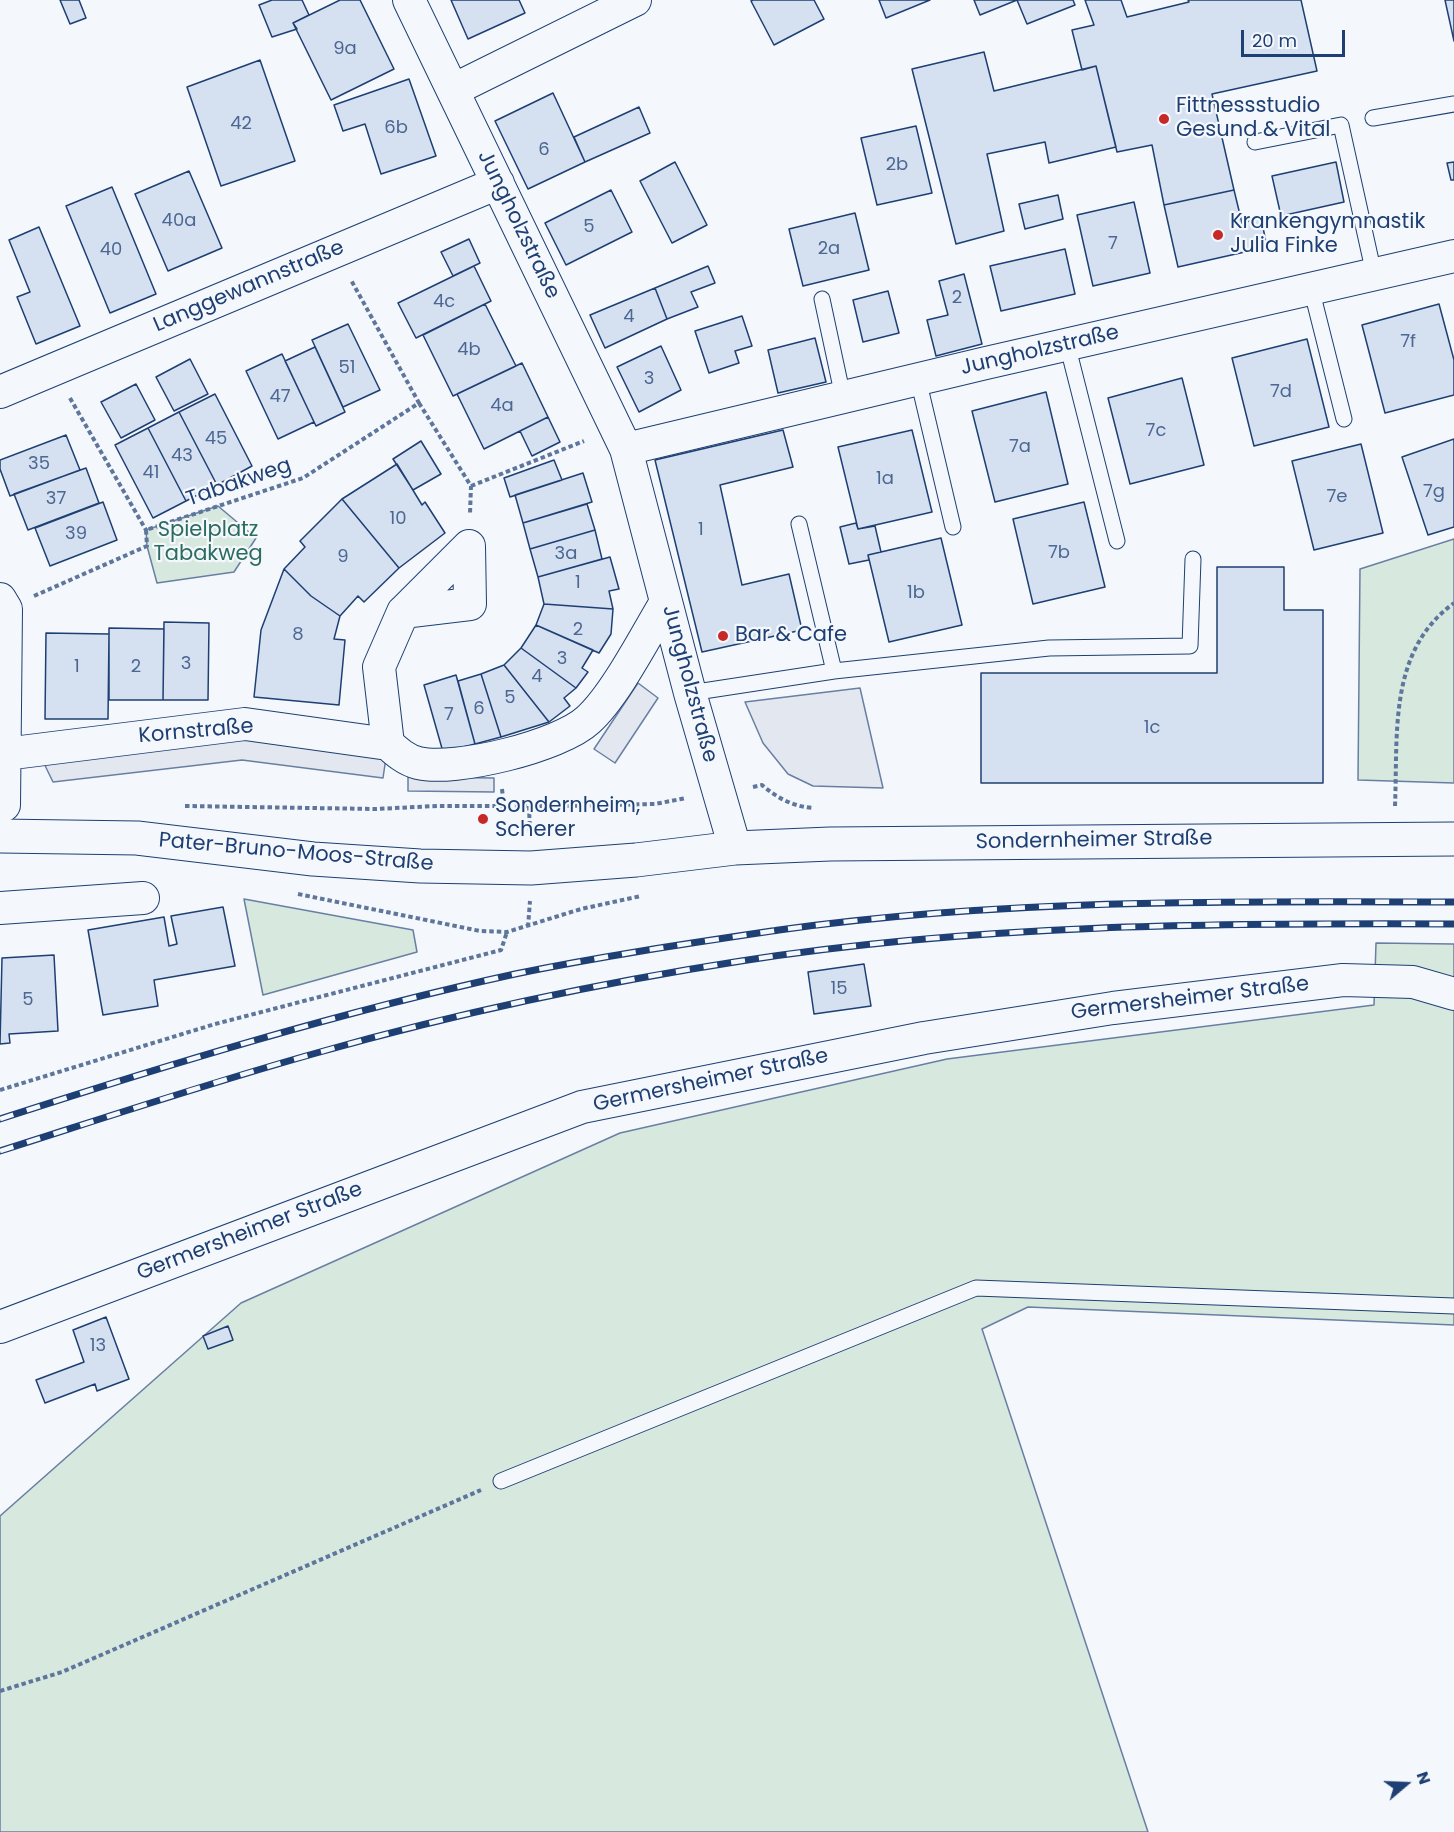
<!DOCTYPE html>
<meta charset="utf-8">
<style>
body{margin:0}
#map{position:relative;width:1454px;height:1832px;overflow:hidden;background:#f4f7fb;font-family:Poppins,sans-serif}
canvas{display:block}
.north{position:absolute;left:1376px;top:1754px;width:60px;height:60px;-webkit-text-stroke:4px #f4f7fb;paint-order:stroke;rotate:71deg;font-size:16px;font-weight:700;line-height:24px;text-align:center;color:#1d3f73}
.north::after{content:'';display:block;margin:auto;width:21px;height:27px;background:#1d3f73;clip-path:polygon(50% 0,100% 100%,50% 72%,0 100%)}
.scale{position:absolute;left:1241px;top:30px;width:104px;height:27px;box-sizing:border-box;border:3px solid #1d3f73;border-top:0;padding-left:8px;font-size:18px;line-height:21px;white-space:nowrap;color:#1d3f73;-webkit-text-stroke:4px #f4f7fb;paint-order:stroke}
</style>
<div id="map">
<canvas width="1454" height="1832"></canvas>
<div class="north">N</div>
<div class="scale">20 m</div>
</div>
<script>
const g = document.querySelector('canvas').getContext('2d');
g.lineJoin = 'round';
function fillPath(path, color) { g.fillStyle = color; g.fill(path, 'evenodd'); }
function stroke(path, color, width, dash) { g.strokeStyle = color; g.lineWidth = width; g.lineCap = dash ? 'butt' : 'round'; g.setLineDash(dash || []); g.stroke(path); }
function label(font, color, halo, rows, align = 'center') {
  g.font = font + ' Poppins,sans-serif'; g.lineWidth = 4.5; g.setLineDash([]); g.textBaseline = 'middle'; g.strokeStyle = halo; g.fillStyle = color; for (const [text, x, y, turn = 0] of rows) {
    g.save(); g.translate(x, y); g.rotate((+turn || 0) * Math.PI / 180); g.textAlign = isNaN(turn) ? turn : align; if (halo) g.strokeText(text, 0, 0); g.fillText(text, 0, 0); g.restore();
  }
}
const green = new Path2D(`
 M218 506 256 538 234 572 157 583 147 546 146 530Z
 M1454 539V783L1358 780 1360 569Z
 M244 899 413 930 417 952 263 995Z
 M1376 943 1454 944V1325L1028 1307 982 1329 1148 1832H0V1516L241 1303 620 1133 947 1059 1374 1005Z`);
fillPath(green, '#d7e8df');
stroke(green, '#687fa3', 1.5);
const parking = new Path2D(`
 M638 683 658 698 615 763 594 749Z
 M860 688 883 788 813 786 788 774 763 743 745 702Z
 M245 724 388 744 383 778 242 760 53 782 37 749Z
 M408 777 494 778V792L408 791Z`);
fillPath(parking, '#e3e8f0');
stroke(parking, '#687fa3', 1.5);
const building = new Path2D(`
 M60 0H79L86 18 70 24Z
 M272 0H302L309 15 293 23 297 29 272 37 259 5Z
 M340 0H360L394 69 331 100 293 23Z
 M451 0H519L525 13 468 39Z
 M753 0H814L824 19 774 45 751 1Z
 M879 0H930L886 18Z
 M974 0H1073L1075 5 1027 24 1017 0 980 15Z
 M1085 0H1121L1127 17 1189 2 1188 0H1301L1317 71 1212 94 1234 190 1164 205 1152 145 1117 152 1096 66 1082 70 1072 30 1094 25Z
 M1445 0H1454V41Z
 M984 52 994 91 1096 66 1116 147 1049 163 1045 142 987 154 1004 231 956 244 912 69Z
 M260 60 295 161 221 186 187 87Z
 M409 79 436 156 381 174 365 124 343 131 334 105Z
 M553 93 585 162 528 189 495 121Z
 M639 107 650 133 585 162 574 137Z
 M916 126 932 193 877 205 861 138Z
 M675 162 707 225 672 243 640 181Z
 M1336 162 1344 202 1281 216 1272 176Z
 M1454 162V180H1451L1447 163Z
 M189 171 222 248 168 271 135 194Z
 M112 187 156 294 110 313 66 206Z
 M611 190 632 232 566 265 545 223Z
 M1234 190 1242 223 1261 218 1267 247 1178 267 1164 205Z
 M1058 195 1063 219 1025 229 1019 204Z
 M1134 202 1150 273 1093 286 1077 215Z
 M855 213 869 270 803 286 789 229Z
 M39 227 80 326 36 344 17 297 30 292 9 240Z
 M469 239 480 263 453 276 441 252Z
 M1065 249 1075 294 1001 311 990 266Z
 M474 266 491 301 416 338 398 303Z
 M708 266 715 283 691 292 698 307 667 319 655 288Z
 M964 274 982 344 936 356 927 320 948 315 939 281Z
 M655 288 667 319 605 348 590 315Z
 M888 291 899 333 863 342 853 300Z
 M485 304 516 366 453 396 423 335Z
 M1439 304 1454 360V395L1385 413 1362 325Z
 M742 316 752 346 735 351 739 363 709 373 695 331Z
 M348 324 380 390 343 407 312 340Z
 M815 338 826 382 778 393 768 350Z
 M1307 339 1329 427 1254 446 1232 358Z
 M661 346 681 390 639 412 617 367Z
 M315 347 345 412 316 426 285 361Z
 M282 354 314 422 278 439 246 371Z
 M190 359 208 394 174 411 156 377Z
 M522 363 548 417 484 449 457 394Z
 M1182 378 1204 465 1130 484 1108 398Z
 M136 384 155 420 121 438 101 402Z
 M1046 392 1068 484 995 502 972 411Z
 M215 394 252 466 217 485 179 412Z
 M179 412 217 485 186 501 148 428Z
 M548 417 560 442 532 456 520 431Z
 M148 428 186 501 153 518 115 445Z
 M783 430 793 467 720 485 742 585 789 574 802 630 702 652 655 460Z
 M912 430 932 512 858 529 838 447Z
 M66 435 80 470 10 496 0 469V460Z
 M1454 439V527L1428 535 1402 457Z
 M421 441 441 474 413 490 393 459Z
 M1361 444 1383 533 1314 550 1292 461Z
 M554 460 562 480 510 497 504 478Z
 M397 464 422 505 425 502 445 533 399 568 342 499Z
 M86 468 99 503 28 530 14 494Z
 M583 473 592 502 523 523 515 495Z
 M342 499 399 568 364 602 358 596 340 616 311 596 284 569 305 547 300 541Z
 M103 502 117 540 50 566 35 528Z
 M1084 502 1105 587 1033 604 1013 519Z
 M587 504 595 530 530 549 523 523Z
 M856 523 858 529 875 526 881 552 868 555 869 560 849 564 840 527Z
 M595 530 602 559 538 577 530 549Z
 M941 538 962 625 889 642 868 555Z
 M610 557 619 589 609 591 613 609 544 604 538 577Z
 M1217 567H1284V610H1323V783H981V673H1217Z
 M284 569 311 596 340 616 334 639 345 640 339 705 254 697 261 630Z
 M544 604 613 609 611 634 599 653 536 625Z
 M164 622 209 623 208 700H163Z
 M536 625 593 650 582 668 588 672 576 688 521 648Z
 M109 628 164 629 163 700H109Z
 M46 633 109 634 108 719H45Z
 M521 648 576 688 564 698 570 706 549 722 504 665Z
 M504 665 549 722 501 737 481 674Z
 M481 674 501 737 475 744 458 681Z
 M456 675 475 744 443 752 424 685Z
 M223 907 235 966 154 980 158 1006 103 1015 88 930 164 917 169 946 177 944 171 916Z
 M54 955 58 1031 9 1034 10 1043 0 1044 2 958Z
 M864 964 871 1006 814 1014 808 972Z
 M106 1317 129 1379 97 1391 95 1384 45 1403 36 1380 84 1362 73 1330Z
 M228 1326 233 1340 208 1349 203 1336Z`);
fillPath(building, '#d5e0f0');
stroke(building, '#1d3f73', 1.5);
const service = new Path2D(`
 M1373 118 1454 104
 M1255 142 1341 125 1374 274
 M1311 288 1344 419
 M822 299 843 397
 M1067 344 1117 541
 M918 379 953 527
 M799 524 834 671
 M690 693 834 671 1049 648 1190 646 1193 559
 M501 1481 976 1288 1454 1306`);
const minor = new Path2D(`
 M409 0 626 449 690 693 735 848
 M453 90 635 0
 M0 392 498 183
 M626 449 986 363 1454 256
 M0 599 6 609 4 805
 M403 612 469 546 470 604 403 612 379 667 388 744C397 752 406 760 418 763 455 772 560 746 588 720 615 696 646 635 666 602
 M5 754 245 724 388 744
 M0 908 143 898
 M0 1327 582 1107 924 1038 1113 1008 1343 980 1413 982 1454 994`);
const secondary = new Path2D(`
 M0 836 137 838 313 859 420 866 531 868 636 860 735 848 830 844 1454 839`);
stroke(service, '#1d3f73', 17);
stroke(minor, '#1d3f73', 34);
stroke(secondary, '#1d3f73', 35);
stroke(new Path2D(`
 M70 398 146 530
 M419 403 471 486 470 514
 M471 486 584 441
 M34 596 147 546 146 530 303 478 419 403 351 280
 M753 787 762 785C777 798 794 807 814 808
 M502 789 504 806
 M185 806 375 809 437 806H568L655 804 686 798
 M529 806 530 834
 M1395 806C1398 732 1388 651 1454 603
 M298 894 480 931 507 932 581 909 641 896
 M528 927 530 901
 M0 1090 215 1024 501 950 507 932
 M0 1691 62 1672 481 1490`), '#5e769c', 4, [4.5, 3]);
stroke(service, '#f4f7fb', 15);
stroke(minor, '#f4f7fb', 32);
stroke(secondary, '#f4f7fb', 33);
const rail = new Path2D(`
 M0 1119C170 1064 340 1012 515 974 602 956 691 943 779 930 1000 899 1231 901 1454 902
 M0 1151C107 1117 212 1082 320 1052 458 1013 599 983 741 961 977 924 1216 923 1454 924`);
stroke(rail, '#1d3f73', 7);
stroke(rail, '#f4f7fb', 4.5, [14]);
for (const [x, y, r, color] of [
 [1164,119,6,"#c62828"],
 [1218,235,6,"#c62828"],
 [723,636,6,"#c62828"],
 [483,819,6,"#c62828"]
]) { const dot = new Path2D(); dot.arc(x, y, r, 0, 2 * Math.PI); g.fillStyle = color; g.fill(dot); stroke(dot, '#f4f7fb', 2); }
label('18px', '#4b6792', null, [
 ["9a",345,49],
 ["42",241,124],
 ["6b",396,128],
 ["6",544,150],
 ["2b",897,165],
 ["40a",179,221],
 ["5",589,227],
 ["7",1113,244],
 ["2a",829,249],
 ["40",111,250],
 ["2",957,298],
 ["4c",444,302],
 ["4",629,317],
 ["7f",1408,342],
 ["4b",469,350],
 ["51",347,368],
 ["3",649,379],
 ["7d",1281,392],
 ["47",280,397],
 ["4a",502,406],
 ["7c",1156,431],
 ["45",216,439],
 ["7a",1020,447],
 ["43",182,456],
 ["35",39,464],
 ["41",151,473],
 ["1a",885,479],
 ["7g",1434,492],
 ["7e",1337,497],
 ["37",56,499],
 ["10",398,519],
 ["1",701,530],
 ["39",76,534],
 ["7b",1059,553],
 ["3a",566,554],
 ["9",343,557],
 ["1",578,583],
 ["1b",916,593],
 ["2",578,630],
 ["8",298,635],
 ["3",562,659],
 ["3",186,664],
 ["1",77,667],
 ["2",136,667],
 ["4",537,677],
 ["5",510,698],
 ["6",479,709],
 ["7",449,715],
 ["1c",1152,728],
 ["15",839,989],
 ["5",28,1000],
 ["13",98,1346]
]);
label('21px', '#1d3f73', '#f4f7fb', [
 ["Fittnessstudio",1176,107],
 ["Gesund & Vital",1176,131],
 ["Krankengymnastik",1230,223],
 ["Julia Finke",1230,247],
 ["Bar & Cafe",735,636],
 ["Sondernheim,",495,807],
 ["Scherer",495,831]
], 'left');
label('21px', '#1d3f73', '#f4f7fb', [
 ["Jungholzstraße",518,225,64],
 ["Langgewannstraße",249,287,-23],
 ["Jungholzstraße",1040,351,-13],
 ["Tabakweg",239,483,-19],
 ["Jungholzstraße",689,684,75],
 ["Kornstraße",196,732,-5],
 ["Sondernheimer Straße",1094,841,-1],
 ["Pater-Bruno-Moos-Straße",296,853,5],
 ["Germersheimer Straße",1190,999,-7],
 ["Germersheimer Straße",711,1081,-12],
 ["Germersheimer Straße",250,1232,-21]
]);
label('21px', '#2c6c60', '#f4f7fb', [
 ["Spielplatz",208,531],
 ["Tabakweg",208,555]
]);
</script>
